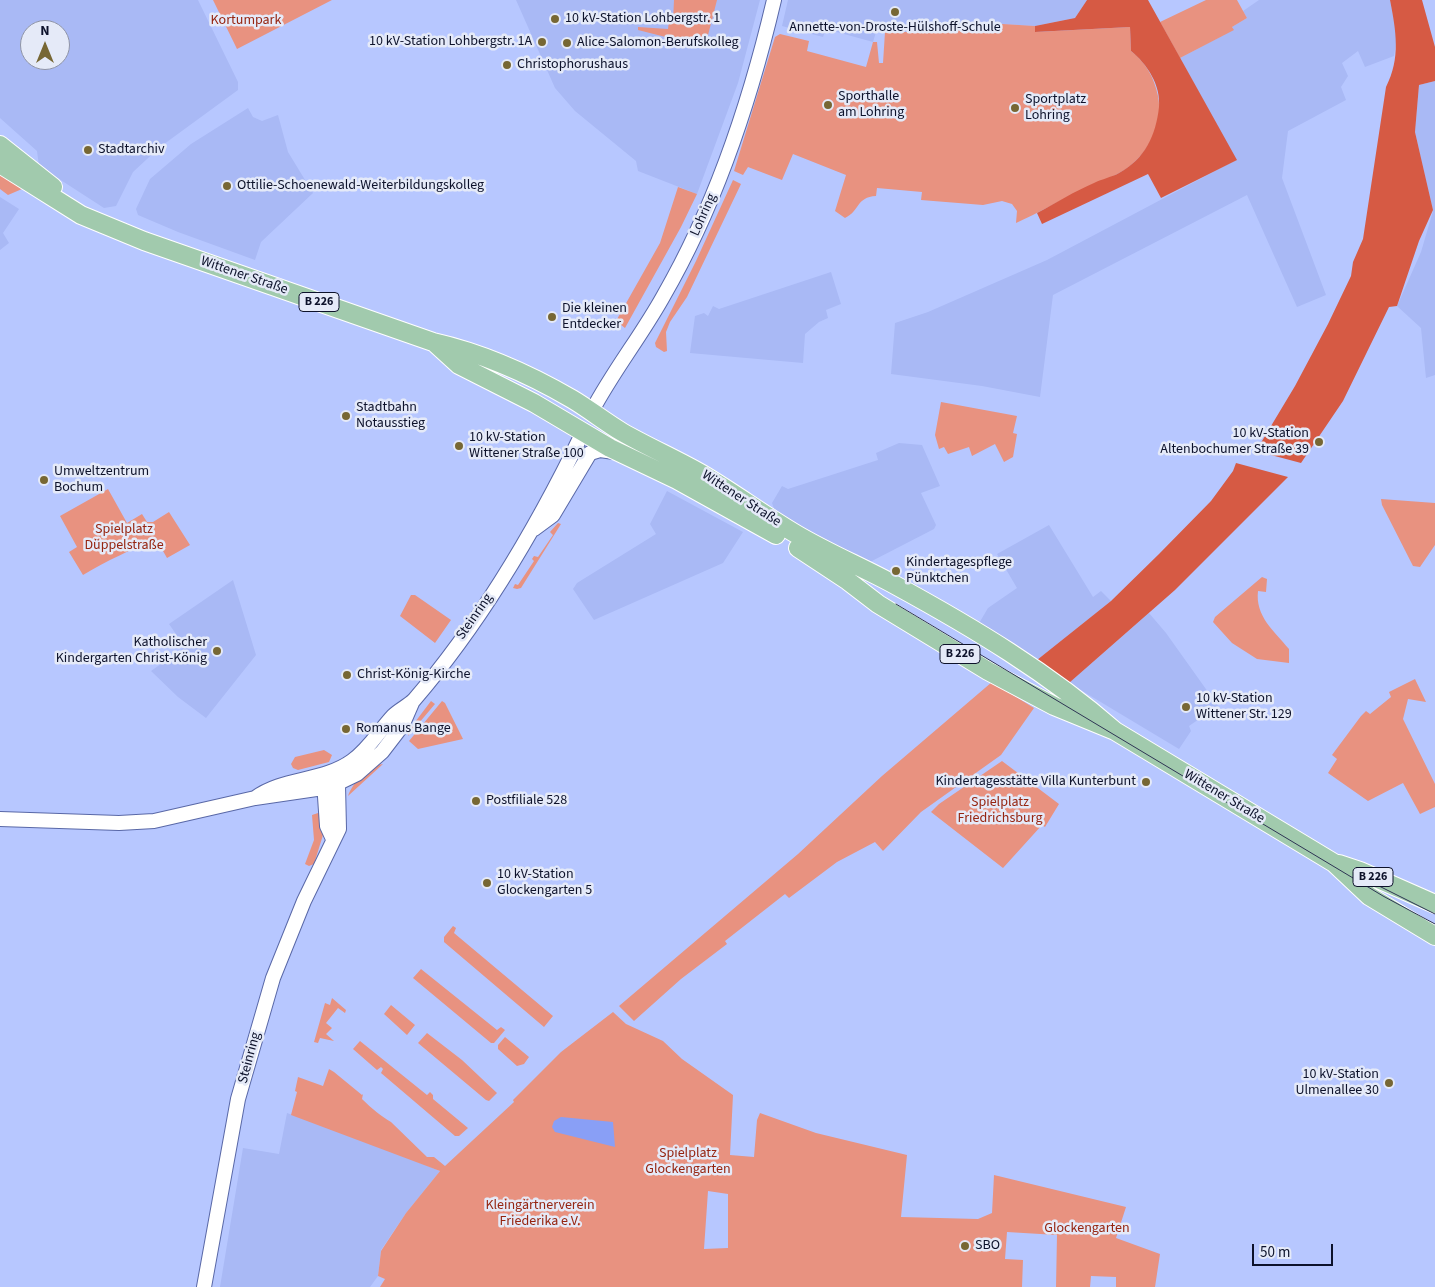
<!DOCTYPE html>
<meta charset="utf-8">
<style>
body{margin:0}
#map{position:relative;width:1435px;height:1287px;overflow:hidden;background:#b7c7ff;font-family:"Source Sans 3",sans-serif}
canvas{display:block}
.north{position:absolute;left:20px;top:20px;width:50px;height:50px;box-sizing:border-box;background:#e5eaf8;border:1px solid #8f94a6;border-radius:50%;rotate:0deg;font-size:14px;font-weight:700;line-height:20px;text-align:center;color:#0d122b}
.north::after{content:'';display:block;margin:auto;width:18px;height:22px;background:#776734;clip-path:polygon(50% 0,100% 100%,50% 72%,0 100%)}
.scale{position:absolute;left:1252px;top:1244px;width:81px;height:22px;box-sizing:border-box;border:2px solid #0d122b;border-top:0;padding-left:6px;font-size:15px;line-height:18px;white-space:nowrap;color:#0d122b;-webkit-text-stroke:4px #e5eaf8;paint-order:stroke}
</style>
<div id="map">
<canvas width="1435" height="1287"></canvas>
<div class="north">N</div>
<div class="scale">50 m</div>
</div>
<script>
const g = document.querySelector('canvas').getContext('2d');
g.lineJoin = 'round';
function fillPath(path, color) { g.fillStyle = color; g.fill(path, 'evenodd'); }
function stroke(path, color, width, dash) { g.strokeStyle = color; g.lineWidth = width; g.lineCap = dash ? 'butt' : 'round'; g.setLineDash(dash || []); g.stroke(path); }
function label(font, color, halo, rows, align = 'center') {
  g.font = font + ' "Source Sans 3",sans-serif'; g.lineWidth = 5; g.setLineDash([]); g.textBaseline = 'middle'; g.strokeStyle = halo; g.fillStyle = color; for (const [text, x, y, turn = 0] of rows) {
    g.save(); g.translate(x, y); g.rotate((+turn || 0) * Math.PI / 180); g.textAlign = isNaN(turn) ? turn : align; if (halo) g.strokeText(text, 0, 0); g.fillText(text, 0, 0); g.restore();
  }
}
fillPath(new Path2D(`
 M0 0H198L238 82V90L160 147 133 172 116 206 104 208 39 166 37 151 0 118ZM30 30H60V60H30Z
 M516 0H760L738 83 697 194 638 171 636 161 575 111 555 88Z
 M788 0H1087L1075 18 1035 26 1003 24 924 32H876L873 42 826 29 823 37 782 26Z
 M1259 0H1390L1397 37 1394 56 1365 67 1358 51 1342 63 1348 76 1341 87 1346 100 1288 131 1282 178 1326 295 1297 307 1247 195 1053 295 1040 397 982 386 891 374 895 323 928 312 1047 260 1236 160 1180 58 1233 30 1232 27 1247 18 1243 11Z
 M1435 81V375L1426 378 1421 328 1397 306 1421 252 1433 211 1415 132 1419 85Z
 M248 108 253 117 262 121 278 115 288 152 313 193 261 242 255 260 178 232 138 215 136 209 150 179 191 144Z
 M0 197 19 209 3 233 9 243 0 250Z
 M831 272 841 304 826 310 828 318 819 322 805 334 803 363 690 353 695 316 704 313 708 316 713 306 719 309Z
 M899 443 922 445 940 486 921 493 936 525 934 529 868 563 816 537 775 511 772 503 782 486 788 489 878 460 876 453Z
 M667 491 743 532 723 563 594 620 573 589 577 583 656 534 650 524Z
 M1049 525 1093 597 1101 591 1111 601 1037 660 978 625 988 608 1017 588 997 554Z
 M233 580 256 655 206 718 178 697 151 671 185 647 169 624Z
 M1149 613 1166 633 1218 706 1189 726 1191 731 1179 749 1069 683Z
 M287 1113 388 1150 440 1171 406 1213 381 1250 378 1276 370 1287H220L243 1148 279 1154Z`), '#a9b9f5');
fillPath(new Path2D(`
 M213 0H332L237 49Z
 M674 0H717L705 47 638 30V27L668 29 669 21H673Z
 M1206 0H1237L1247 18 1232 27 1234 30 1180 58 1160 22Z
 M1003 24 1035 26 1036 32 1130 27 1131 51C1146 63 1154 77 1158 96 1164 126 1146 159 1119 173 1107 180 1093 183 1081 190 1059 201 1038 213 1016 223L1017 211 1012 204 1002 201 983 205 921 200 922 192 877 188 876 196C856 197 860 211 845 218L835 211 846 175 793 154 782 180 748 167 743 175 734 171 775 37 780 34 809 41 807 51 866 67 873 42H877L879 63H883L885 32H924Z
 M0 173 22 189 8 195 0 189Z
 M733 180 741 184 687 297 670 322 666 332 667 351 664 352 656 347 655 343 696 261Z
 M678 187 697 194 681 227 625 328 616 321 660 243Z
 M941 402 1017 416 1013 433 1017 434 1013 457 1004 462 995 444 972 456 969 447 948 454 944 447 939 449 935 435Z
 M108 489 127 523 142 514 147 522H153L169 512 190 545 167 558 155 537C131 551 107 560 83 575L69 552 77 547 60 516Z
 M1381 499 1435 503V545L1420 567 1413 566 1382 505Z
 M558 523 561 524 521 588 517 589 513 588 515 584 518 585 534 561 532 559 534 556 538 557 553 535 550 532Z
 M1262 577 1267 579 1266 592 1258 591C1255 616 1274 631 1289 649V663L1257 659 1232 643 1213 622 1215 617Z
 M411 595H415L451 620 435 643 400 616Z
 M1415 679 1426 702 1408 699 1403 719 1435 784V807L1420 814 1403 783 1368 801 1328 773 1337 759 1332 755 1361 716 1366 711 1370 714 1391 697 1389 692Z
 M992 682 1034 708 1001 755 921 812 883 851 875 842 837 862 789 898 785 894 725 941 727 944 681 979 634 1021 619 1006 798 854 882 776Z
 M431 701 435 704 408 736 409 730Z
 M442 701 445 703 463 739 418 749 409 741Z
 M324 750 332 755 329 762 298 770 293 768 291 764 295 757Z
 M1002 761 1059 804 1045 827 1042 825 1003 868 931 812 939 804Z
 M383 764 348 796C352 783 369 766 383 764Z
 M321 812 323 835 314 864 309 866 305 864 314 840 312 815Z
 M453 926 456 928 454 933 553 1016 544 1027 444 942V937Z
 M421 969 497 1030 501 1027 505 1030 494 1043H491L413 978Z
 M332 998 346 1010 345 1013 338 1008 326 1023 332 1028 326 1034 334 1041 320 1038 318 1043 314 1042 325 1003 330 1005Z
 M391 1005 415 1025 407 1035 384 1014Z
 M613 1012 626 1024 663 1041 682 1059 733 1095 730 1155 754 1157 757 1120 760 1113 816 1133 907 1155 901 1217 978 1219 992 1213 994 1175 1126 1207 1116 1238 1160 1254 1155 1287H1116V1277L1091 1276 1090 1287H1056L1057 1235 1007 1232 1005 1259 1023 1260 1022 1287H380L385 1279 378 1276 381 1251 406 1213 440 1171 291 1115 297 1092 295 1091 298 1077 323 1086 329 1069 334 1072 362 1095 363 1094 362 1099C372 1109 381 1116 391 1122L427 1157H434L445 1166 514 1102 513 1100 561 1052ZM708 1191 728 1194V1248L704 1249Z
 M427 1033 462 1060 497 1093 489 1101 486 1100 418 1043Z
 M505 1037 529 1057 524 1064 517 1066 498 1049V1045Z
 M360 1041 427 1095 430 1092 433 1095V1099L468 1128 459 1136H455L381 1073 383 1069 381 1067 377 1070 353 1049Z`), '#e89280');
fillPath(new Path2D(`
 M1087 0H1148L1237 160 1161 198 1148 174 1042 224 1037 213C1056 203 1075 191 1094 183 1102 179 1112 177 1119 173 1145 159 1156 135 1159 107 1161 85 1147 64 1131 51L1130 27 1035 32V26L1075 18Z
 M1390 0H1422L1435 47V81L1419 85 1415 132 1433 210 1419 241 1397 306 1389 307 1343 401 1301 463 1256 451 1295 386 1328 324 1351 276 1353 262 1363 239 1386 87C1401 58 1396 31 1390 0Z
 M1236 463 1288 477 1175 590 1069 683 1037 660 1111 601 1159 554 1211 501 1233 471Z`), '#d65a44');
fillPath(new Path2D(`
 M561 1117 613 1122 615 1147 555 1132 552 1127 554 1121Z`), '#899ff6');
const minor = new Path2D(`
 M592 411C613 371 642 335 664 295 717 203 750 102 774 0
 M534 529 553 515 590 453 600 450 614 452
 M324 782 327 826 333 839
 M255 798C283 777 323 782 352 761 369 749 379 731 393 716 399 710 408 706 414 700 482 621 538 525 583 432
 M0 819 119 823 154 821 255 798 330 787 357 774 382 752 402 726 412 703
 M204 1287 238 1099 273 978 304 901 339 829 338 785 325 774`);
const major = new Path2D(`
 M0 145 53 187
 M0 164 81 215 144 241 433 342C482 353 529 374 572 399 589 409 605 422 622 432 648 447 676 459 702 474 734 493 764 515 796 534 828 553 862 567 895 585 972 627 1049 673 1115 731
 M436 344 459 365 534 403 610 448 677 480 776 535
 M798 548 848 581 878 604 988 671 1054 706 1115 731 1334 863 1369 896 1435 936
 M1339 864 1360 871 1435 904`);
stroke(minor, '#5968a7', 16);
stroke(major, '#fff', 20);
stroke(minor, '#fff', 14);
stroke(major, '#a1caad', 18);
stroke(new Path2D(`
 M896 604 1383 896 1435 924
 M1377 885 1435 914`), '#2e3554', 1);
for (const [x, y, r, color] of [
 [895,12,5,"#776734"],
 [555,19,5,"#776734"],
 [542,42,5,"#776734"],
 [567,43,5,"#776734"],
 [507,65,5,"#776734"],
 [828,105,5,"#776734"],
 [1015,108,5,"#776734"],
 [88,150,5,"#776734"],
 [227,186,5,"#776734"],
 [552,317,5,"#776734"],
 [346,416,5,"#776734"],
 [1319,442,5,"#776734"],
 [459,446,5,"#776734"],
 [44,480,5,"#776734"],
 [896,571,5,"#776734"],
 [217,651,5,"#776734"],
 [347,675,5,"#776734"],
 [1186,707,5,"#776734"],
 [346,729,5,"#776734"],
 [1146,782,5,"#776734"],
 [476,801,5,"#776734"],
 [487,883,5,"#776734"],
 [1389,1083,5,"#776734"],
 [965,1246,5,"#776734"]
]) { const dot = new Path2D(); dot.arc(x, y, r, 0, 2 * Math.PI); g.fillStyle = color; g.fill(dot); stroke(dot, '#e5eaf8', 2); }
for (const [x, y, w] of [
 [319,302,40],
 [960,654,40],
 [1373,877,40]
]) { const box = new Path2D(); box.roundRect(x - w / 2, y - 9.5, w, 19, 4); g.fillStyle = '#e5eaf8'; g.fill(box); stroke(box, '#0d122b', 1); }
label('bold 12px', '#0d122b', null, [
 ["B 226",319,302],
 ["B 226",960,654],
 ["B 226",1373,877]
]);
label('14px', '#0d122b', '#e5eaf8', [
 ["10 kV-Station Lohbergstr. 1",565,19],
 ["Annette-von-Droste-Hülshoff-Schule",895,28,"center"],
 ["10 kV-Station Lohbergstr. 1A",532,42,"right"],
 ["Alice-Salomon-Berufskolleg",577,43],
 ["Christophorushaus",517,65],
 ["Sporthalle",838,97],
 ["am Lohring",838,113],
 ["Sportplatz",1025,100],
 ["Lohring",1025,116],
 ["Stadtarchiv",98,150],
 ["Ottilie-Schoenewald-Weiterbildungskolleg",237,186],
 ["Die kleinen",562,309],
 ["Entdecker",562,325],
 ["Stadtbahn",356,408],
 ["Notausstieg",356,424],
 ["10 kV-Station",1309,434,"right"],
 ["Altenbochumer Straße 39",1309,450,"right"],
 ["10 kV-Station",469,438],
 ["Wittener Straße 100",469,454],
 ["Umweltzentrum",54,472],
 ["Bochum",54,488],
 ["Kindertagespflege",906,563],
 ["Pünktchen",906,579],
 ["Katholischer",207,643,"right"],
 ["Kindergarten Christ-König",207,659,"right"],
 ["Christ-König-Kirche",357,675],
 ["10 kV-Station",1196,699],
 ["Wittener Str. 129",1196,715],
 ["Romanus Bange",356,729],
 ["Kindertagesstätte Villa Kunterbunt",1136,782,"right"],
 ["Postfiliale 528",486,801],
 ["10 kV-Station",497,875],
 ["Glockengarten 5",497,891],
 ["10 kV-Station",1379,1075,"right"],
 ["Ulmenallee 30",1379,1091,"right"],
 ["SBO",975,1246]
], 'left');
label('14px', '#952410', '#e5eaf8', [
 ["Kortumpark",246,21],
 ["Spielplatz",124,530],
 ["Düppelstraße",124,546],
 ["Spielplatz",1000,803],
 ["Friedrichsburg",1000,819],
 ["Spielplatz",688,1154],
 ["Glockengarten",688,1170],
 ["Kleingärtnerverein",540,1206],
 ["Friederika e.V.",540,1222],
 ["Glockengarten",1087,1229]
]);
label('14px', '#0d122b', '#e5eaf8', [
 ["Lohring",704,215,-66],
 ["Wittener Straße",244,276,19],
 ["Wittener Straße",741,499,33],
 ["Steinring",475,617,-55],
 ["Wittener Straße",1224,797,31],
 ["Steinring",250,1058,-75]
]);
</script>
